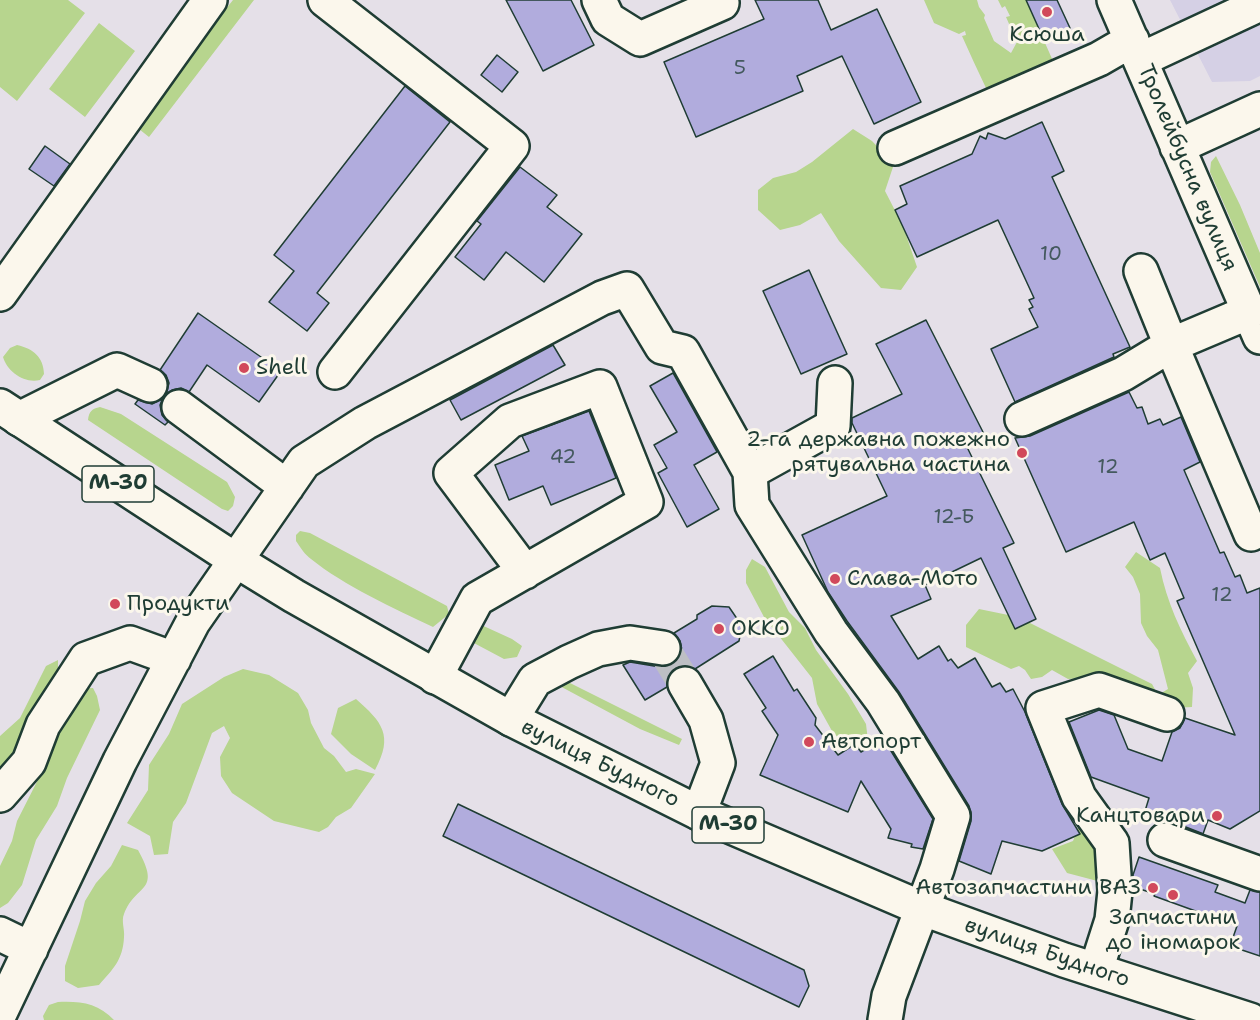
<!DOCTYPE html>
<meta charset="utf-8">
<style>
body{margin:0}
canvas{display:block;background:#e5e0e8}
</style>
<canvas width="1260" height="1020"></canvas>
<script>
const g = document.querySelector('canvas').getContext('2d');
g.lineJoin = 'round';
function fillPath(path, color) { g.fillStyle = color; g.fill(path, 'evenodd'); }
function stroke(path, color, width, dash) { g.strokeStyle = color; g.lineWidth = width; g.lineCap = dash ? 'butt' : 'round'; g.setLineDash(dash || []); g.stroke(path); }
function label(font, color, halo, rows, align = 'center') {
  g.font = font + ' "Shantell Sans",sans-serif'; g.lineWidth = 6; g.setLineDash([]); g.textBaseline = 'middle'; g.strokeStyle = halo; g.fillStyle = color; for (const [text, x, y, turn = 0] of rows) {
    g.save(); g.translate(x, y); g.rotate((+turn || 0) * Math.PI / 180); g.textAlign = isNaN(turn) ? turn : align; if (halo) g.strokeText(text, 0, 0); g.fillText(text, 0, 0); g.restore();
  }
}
fillPath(new Path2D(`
 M1170 0H1260V76L1250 81 1212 82Z`), '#d5d0e5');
fillPath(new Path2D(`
 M0 0H68L85 13 17 101 0 87Z
 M233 0H254L149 137 134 125Z
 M924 0H977L979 7 985 15 984 18 994 41 1011 53 1017 42 1006 17 1010 16 1005 6 1002 8 998 0H1026L1053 61 1005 83 986 88C978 71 970 54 962 36L966 35 965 31 959 34 934 23Z
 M99 23 135 51 85 117 49 89Z
 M853 129 872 141 894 164 885 191 903 226 917 267 901 290 881 288 839 241 821 213 800 225 780 230 758 210V190L773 178 796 172 812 162Z
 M1216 156 1240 205 1260 253V287L1210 172 1211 162Z
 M17 345C34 349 43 357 44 374L40 380C24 384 7 371 3 357L10 348Z
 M100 407 121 414 227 482 235 497 233 506 228 511 222 509 88 420C89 411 92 409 100 407Z
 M300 531 310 533 447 606 449 614 433 627C395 609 343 585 311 559 305 555 300 547 296 541V535Z
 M1136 552 1160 568C1167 603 1180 629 1197 661L1188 673 1193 688 1192 707 1173 708 1086 678 1068 679 1052 670 1042 677 1031 679 1025 670 1019 666 1011 669 966 647V625L979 609 1018 617 1152 684 1158 695 1168 689 1158 650 1147 636 1141 623 1140 594 1133 577 1125 567Z
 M752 559 765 567 789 612 805 628 816 650 848 694 866 724 868 741 861 747 844 744 832 731 817 704 812 678 764 617 746 583V570Z
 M477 623 512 639 522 646 517 657 504 659 472 642Z
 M58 660V675L0 782V736L20 718 46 666Z
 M243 669 269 675 298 693 308 710 311 723 324 748 334 756 346 772 356 769 375 774 351 808 336 817 328 827 319 832 274 821 232 793 221 776 220 757 230 738 224 726 212 733 186 803 173 822 168 854 154 855 150 836 127 823 148 790 149 765 169 734 182 704 224 677Z
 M558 677 682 739 679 745 640 729 556 684Z
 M93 688 97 696 100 710 67 778 57 806 36 840 22 885 8 903 0 908V866L12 841 17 821 50 756 73 689Z
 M356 699C382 722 394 735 375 770L351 754 331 734 338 708Z
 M1083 816 1124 888 1067 873 1052 849 1073 841Z
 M122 845 138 850C162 893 136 883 124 914 121 921 125 930 124 937 123 960 113 969 99 985L78 988 65 981V966L80 921 85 901 96 883 111 866Z
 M58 1002C80 1001 98 1003 114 1020H44L43 1016 49 1005Z`), '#b7d58e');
const building = new Path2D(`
 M506 0H571L594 45 543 71Z
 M755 0H818L831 30 877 9 921 102 874 124 842 56 797 76 803 91 696 137 664 62 764 19Z
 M1026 0H1057L1070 28 1044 40Z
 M497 55 518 72 502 92 481 75Z
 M405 86 450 122 317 293 329 303 307 331 269 302 294 271 274 255Z
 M1042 122 1064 171 1052 177 1130 347 1113 354 1114 357 1015 402 991 349 1038 327 1029 309 1033 307 1029 300 1034 298 998 220 917 257 895 210 907 204 900 186 972 154 980 136 986 139 988 133 1005 139Z
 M45 146 70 164 54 186 29 169Z
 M520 167 557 195 547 207 582 234 544 282 506 252 484 280 455 257 481 224 477 221Z
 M809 270 847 354 801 374 763 291Z
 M198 313 281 371 259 402 207 365 189 392 181 388 172 390 166 394 169 383 166 375 160 370Z
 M926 320 984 434 965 443 1014 543 1003 548 1036 619 1015 629 981 558 925 585 931 599 891 616 918 659 939 646 948 661 951 659 958 668 975 658 992 687 1000 683 1006 692 1013 689 1025 712 1062 804 1080 834 1042 851 1002 841 991 874 959 861 971 821V813L969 806 899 692 847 621 828 592 802 535 887 496 852 423V418L902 394 876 344Z
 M553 345 565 365 461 420 450 400Z
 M673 373 717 452 694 465 719 509 687 527 658 473 667 468 654 445 677 432 650 386Z
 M1129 392 1137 408 1142 407 1148 424 1160 419 1163 425 1181 417 1200 462 1184 470 1220 553 1224 552 1235 577 1240 575 1247 593 1260 588V811L1230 829 1208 820 1203 834 1201 833 1145 811 1149 798 1091 777 1069 722 1099 710 1114 715 1128 749 1162 761 1172 732 1180 728 1185 718 1235 735 1177 601 1184 598 1165 553 1150 560 1134 522 1066 552 1015 438 1030 436Z
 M163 398 160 405 162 415 168 422 165 425 135 404 138 400 152 404Z
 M589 411 616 478 551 505 543 486 509 500 495 465 529 451 522 436Z
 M712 606 729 607 742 626 739 641 695 669 686 665 675 668 669 675 667 687 645 700 623 665 630 662 660 667 670 665 678 659 682 650 680 641 674 633 697 619V615Z
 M773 656 794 691 797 689 816 718 815 725 838 755 855 744 861 752 883 738 933 819 923 849 911 847 912 844 888 838 891 829 861 781 848 812 760 775 778 735 762 711 766 708 744 674Z
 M458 804 804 970 809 986 799 1007 443 836Z
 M1139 857 1218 885 1215 892 1245 903 1250 890 1260 892V956L1230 946 1237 926 1154 896 1155 894 1134 887 1133 875Z`);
fillPath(building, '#b1acdd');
stroke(building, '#1f3d34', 1.5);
stroke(new Path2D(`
 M663 648 685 684`), '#bdbfc4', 33, [33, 16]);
const minor = new Path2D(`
 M325 0 512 146 335 372
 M599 0 608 19 640 39 722 3 721 0
 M1114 0 1260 337
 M1140 60 1260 4
 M1177 147 1260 109
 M895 148 1099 59 1132 40
 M0 294 210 0
 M1249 312 1171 345 1251 534 1260 530
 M179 407 287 487
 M19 419 117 370 150 385
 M1022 419 1123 374 1171 345 1141 271
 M750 472 833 426 835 383
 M435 677 477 599 646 502 600 387 510 421 451 473 525 572
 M685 684 706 720 718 763 699 813
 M511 719 535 680 569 662 598 649 630 643 663 648
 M0 795 29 762 43 725 86 659 130 643 174 659
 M1165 840 1260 874
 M0 934 31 949
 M1096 970 1112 920 1115 891 1112 843 1079 797 1043 708 1099 690 1167 714
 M0 1013 120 761 193 622 304 462 365 423 602 298 627 289 662 347 683 352 750 472 752 505 831 632 883 702 953 816 937 869 889 996 885 1020`);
const highway = new Path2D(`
 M0 406 237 561 294 596 511 719 699 813 921 908 1064 960 1250 1020`);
stroke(minor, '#1f3d34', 38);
stroke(highway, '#1f3d34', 38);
stroke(minor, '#fbf7ec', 33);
stroke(highway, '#fbf7ec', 33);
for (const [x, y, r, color] of [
 [1047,12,6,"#d1495b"],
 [244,368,6,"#d1495b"],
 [1022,453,6,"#d1495b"],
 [835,579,6,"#d1495b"],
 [115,604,6,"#d1495b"],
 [719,629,6,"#d1495b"],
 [809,742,6,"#d1495b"],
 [1217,816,6,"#d1495b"],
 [1153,888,6,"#d1495b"],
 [1173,895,6,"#d1495b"]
]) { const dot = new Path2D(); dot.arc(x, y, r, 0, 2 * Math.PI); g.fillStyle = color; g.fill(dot); stroke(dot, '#fbf7ec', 2); }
label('20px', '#44595e', null, [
 ["5",740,69],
 ["10",1051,255],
 ["42",563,458],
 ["12",1108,468],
 ["12-Б",954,518],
 ["12",1222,596]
]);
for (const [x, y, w] of [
 [118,484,72],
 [728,825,72]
]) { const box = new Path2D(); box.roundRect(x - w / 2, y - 18, w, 36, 4.5); g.fillStyle = '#fbf7ec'; g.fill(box); stroke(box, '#1f3d34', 1.5); }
label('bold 21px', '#1f3d34', null, [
 ["М-30",118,484],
 ["М-30",728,825]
]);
label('22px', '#1f3d34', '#fbf7ec', [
 ["Ксюша",1047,35,"center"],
 ["Shell",256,368],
 ["2-га державна пожежно",1010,440,"right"],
 ["рятувальна частина",1010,465,"right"],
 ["Слава-Мото",847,579],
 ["Продукти",127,604],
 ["ОККО",731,629],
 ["Автопорт",821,742],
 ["Канцтовари",1205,816,"right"],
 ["Автозапчастини ВАЗ",1141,888,"right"],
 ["Запчастини",1173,918,"center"],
 ["до іномарок",1173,943,"center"]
], 'left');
label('22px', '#1f3d34', '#fbf7ec', [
 ["Тролейбусна вулиця",1187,168,67],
 ["вулиця Будного",600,764,26],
 ["вулиця Будного",1047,953,19]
]);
</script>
